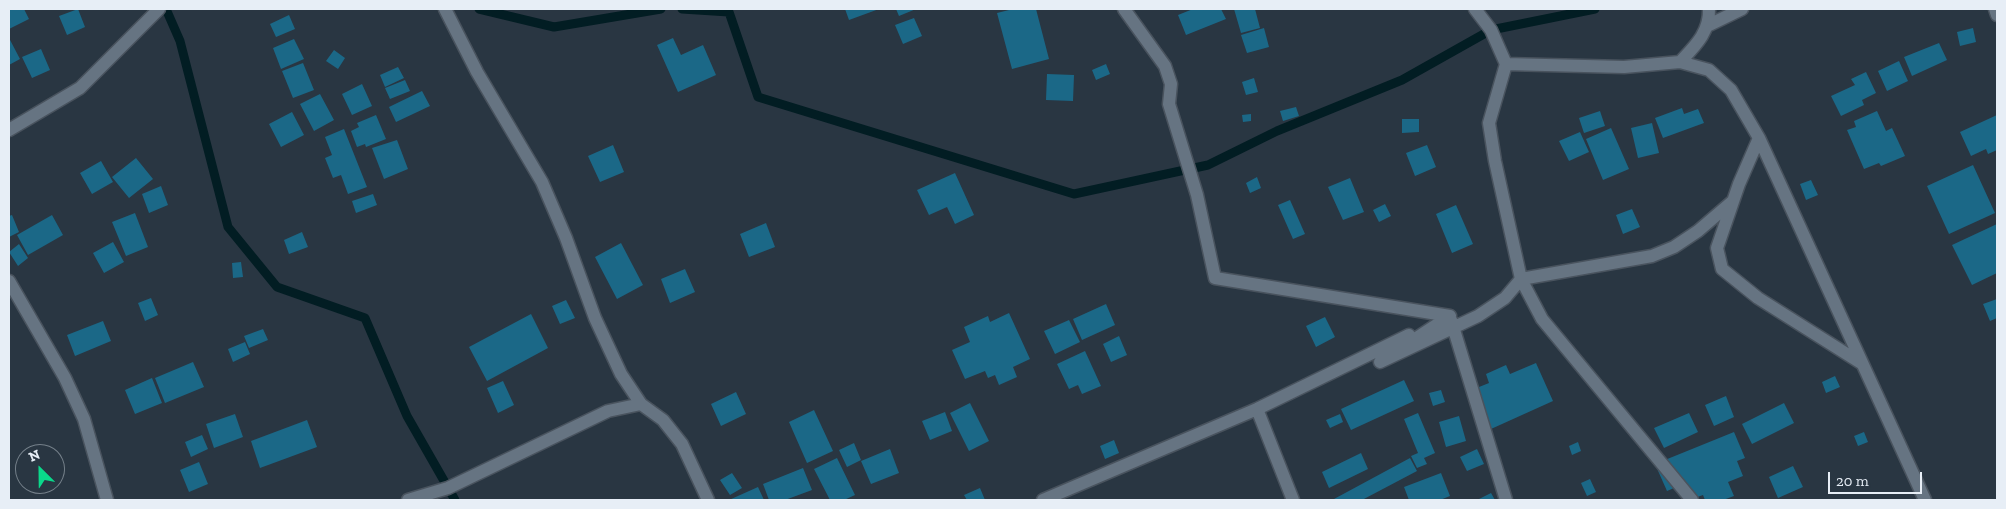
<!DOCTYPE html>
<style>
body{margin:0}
#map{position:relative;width:2006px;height:509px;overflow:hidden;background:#293642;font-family:"Zilla Slab",serif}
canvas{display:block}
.frame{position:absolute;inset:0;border:10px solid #e7eef6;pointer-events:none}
.north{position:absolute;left:15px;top:444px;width:50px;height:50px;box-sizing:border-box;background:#293642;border:1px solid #75808a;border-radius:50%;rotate:337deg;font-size:14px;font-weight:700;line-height:20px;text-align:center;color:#e7eef6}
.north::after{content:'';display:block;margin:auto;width:18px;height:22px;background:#0ad98b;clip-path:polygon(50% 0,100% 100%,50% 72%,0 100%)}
.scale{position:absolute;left:1828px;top:472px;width:94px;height:22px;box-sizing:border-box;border:2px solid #e7eef6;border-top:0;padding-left:6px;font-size:15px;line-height:18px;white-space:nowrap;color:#e7eef6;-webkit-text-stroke:4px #293642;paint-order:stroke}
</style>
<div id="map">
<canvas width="2006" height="509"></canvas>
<div class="frame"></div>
<div class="north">N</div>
<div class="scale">20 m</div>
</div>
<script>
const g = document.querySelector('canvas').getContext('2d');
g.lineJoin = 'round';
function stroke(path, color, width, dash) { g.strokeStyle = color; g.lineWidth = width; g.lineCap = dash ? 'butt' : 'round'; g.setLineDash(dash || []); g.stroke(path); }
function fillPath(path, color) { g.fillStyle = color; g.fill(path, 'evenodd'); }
stroke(new Path2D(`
 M166 9 180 41 228 227 277 287 365 318 407 416 455 500
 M479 9 554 27 661 9
 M682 9 729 12 758 97 1074 194 1208 165 1277 131 1402 80 1491 30 1595 9`), '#021d23', 9);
fillPath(new Path2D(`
 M9 9H24L29 19 9 29Z
 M78 9 85 27 67 35 59 16Z
 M845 9H879L849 20Z
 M896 9H916L899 16Z
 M1013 9H1036L1049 59 1012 69 997 13Z
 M1193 9H1221L1226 19 1186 35 1178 15Z
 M1234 9H1255L1260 28 1241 33Z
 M289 15 295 29 276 37 270 24Z
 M914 18 922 36 903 44 895 25Z
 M1264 28 1269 47 1247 53 1241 35Z
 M1973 28 1976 42 1960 46 1957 32Z
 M9 38 20 59 9 65Z
 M673 38 681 55 703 45 716 75 678 92 657 45Z
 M294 39 304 59 281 69 273 48Z
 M1939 43 1947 60 1912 76 1904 57Z
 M41 49 50 70 32 78 22 57Z
 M334 50 345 58 338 69 326 61Z
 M1899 61 1908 81 1887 91 1878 71Z
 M303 63 314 90 293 98 282 71Z
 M1106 64 1110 74 1096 80 1092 70Z
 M398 67 404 78 385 87 380 75Z
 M1866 72 1876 93 1862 100 1864 105 1841 116 1831 96 1855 85 1851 79Z
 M1047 74 1074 75 1073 101 1046 100Z
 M1254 78 1258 92 1246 95 1242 82Z
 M405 80 410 91 390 99 385 88Z
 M362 84 372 106 352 115 342 94Z
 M422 91 430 106 396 122 389 107Z
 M320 94 334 120 314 131 300 104Z
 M1296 107 1299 116 1283 121 1280 111Z
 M1682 108 1684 114 1698 109 1704 123 1663 138 1655 118Z
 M1600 111 1605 126 1584 133 1579 118Z
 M1877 111 1886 131 1892 128 1905 156 1881 166 1879 163 1864 169 1847 130 1856 127 1854 121Z
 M292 112 304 135 281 147 269 124Z
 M1251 114V121L1243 122 1242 115Z
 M376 115 386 139 366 147 365 144 357 147 351 131 359 127 357 123Z
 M1997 115V150L1988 154 1986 149 1971 156 1960 132Z
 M1402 119H1419V132L1402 133Z
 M1652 123 1659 153 1638 158 1631 128Z
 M1611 128 1629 169 1603 180 1586 139Z
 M344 129 367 187 348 194 341 175 333 178 325 158 332 155 325 137Z
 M1580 132 1589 152 1569 161 1559 141Z
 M397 140 408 169 384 179 372 148Z
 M613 145 624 172 600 182 588 156Z
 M1427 145 1436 167 1415 176 1406 153Z
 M136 158 153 179 129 198 112 177Z
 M101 161 113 182 92 194 80 173Z
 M1973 165 1995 213 1949 234 1927 186Z
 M955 173 974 215 955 224 947 207 929 215 917 190Z
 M1257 177 1261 188 1250 193 1246 183Z
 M1350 178 1364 212 1343 220 1328 187Z
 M1811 180 1818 195 1806 200 1800 184Z
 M161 186 168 205 149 213 142 194Z
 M373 194 377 205 356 213 352 201Z
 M1290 200 1305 234 1293 239 1278 205Z
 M1385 204 1391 216 1379 222 1373 210Z
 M1456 205 1473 244 1452 253 1436 214Z
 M1632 209 1640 227 1623 234 1616 215Z
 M135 213 148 247 126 256 112 222Z
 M12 215 19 232 9 237V216Z
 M52 215 63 235 28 255 17 235Z
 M766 223 775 247 749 257 740 234Z
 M1997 224V273L1972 285 1952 245Z
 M302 232 308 247 289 254 284 240Z
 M113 242 124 262 104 273 93 253Z
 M621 243 643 285 617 299 595 257Z
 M19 244 28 258 18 266 9 252Z
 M241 262 243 277 233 278 232 263Z
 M685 269 695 292 670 303 661 279Z
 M151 298 158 315 145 321 138 303Z
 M1997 299V318L1990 321 1983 304Z
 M566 300 575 318 560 324 552 306Z
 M1106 304 1115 325 1082 340 1073 319Z
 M1009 313 1030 359 1013 367 1017 377 999 385 995 375 988 378 985 371 965 379 952 350 970 342 964 327 988 316 990 322Z
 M531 314 548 348 487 381 469 347Z
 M1325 317 1335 337 1316 347 1306 326Z
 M1069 320 1080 342 1055 354 1044 331Z
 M103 321 111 341 75 356 67 335Z
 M263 329 268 340 249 348 244 336Z
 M1119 336 1127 355 1111 362 1103 344Z
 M245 342 250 354 233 362 228 349Z
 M1085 351 1101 386 1082 394 1078 385 1069 389 1057 364Z
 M193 362 204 387 165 403 155 378Z
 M1536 363 1553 401 1491 429 1474 389 1489 383 1486 374 1506 365 1510 374Z
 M1835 376 1840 387 1826 393 1822 382Z
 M152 378 162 403 135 414 125 390Z
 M1404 380 1414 401 1351 430 1341 409Z
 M503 381 514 405 498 413 487 388Z
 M1441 390 1445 402 1433 406 1429 393Z
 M736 392 746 414 721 426 711 404Z
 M1726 396 1734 417 1714 426 1705 405Z
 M970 403 989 441 969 451 950 413Z
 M1784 403 1794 423 1752 444 1742 424Z
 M814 410 833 451 807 463 789 422Z
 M945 412 952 431 930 440 922 421Z
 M1418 413 1435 453 1424 458 1427 464 1417 468 1411 456 1418 453 1404 419Z
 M1689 413 1698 432 1664 448 1654 428Z
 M235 414 243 437 214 448 206 424Z
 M1340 414 1343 422 1330 428 1326 420Z
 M1459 416 1466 441 1446 447 1439 422Z
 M307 420 317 447 260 468 251 441Z
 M1734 432 1745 458 1737 461 1743 476 1728 482 1734 496 1723 500H1705L1703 495 1689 500 1681 485 1667 491 1655 464Z
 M1864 432 1868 442 1858 446 1854 436Z
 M202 435 208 449 191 457 185 442Z
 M1114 440 1119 453 1105 459 1100 446Z
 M1578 442 1581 451 1572 455 1569 446Z
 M854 443 861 460 847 467 839 450Z
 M890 449 899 473 871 484 861 461Z
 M1477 449 1484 464 1467 471 1460 457Z
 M1361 453 1368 469 1329 488 1322 472Z
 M837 458 855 495 844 500H830L814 469Z
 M1410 458 1417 471 1362 500H1335L1334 499Z
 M199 462 208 484 189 492 180 470Z
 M1793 466 1803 487 1778 498 1769 477Z
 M803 468 812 490 785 500H769L763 484Z
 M732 473 742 488 730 495 720 480Z
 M1441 473 1450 496 1440 500H1409L1404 487Z
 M1590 479 1596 492 1587 496 1581 483Z
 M758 487 764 500H729Z
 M980 488 985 500H967L964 495Z
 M1491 493 1495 500H1477Z`), '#1b6887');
const minor = new Path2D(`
 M445 9 477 72 542 182 566 238 595 318 621 374 641 404 663 420 682 444 708 500
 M1124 9 1165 66 1171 84 1169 104 1197 195 1215 278 1450 316
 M1995 9 1997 15
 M1707 26 1742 9
 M1680 62C1695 46 1710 32 1709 9
 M1506 64 1624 67 1680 62 1709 70 1731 90 1759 138 1925 500
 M9 130 80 88 159 9
 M1759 138 1739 184 1717 248 1722 269 1758 298 1861 363
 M9 281 65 378 84 419 107 500
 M1450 316 1380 362 1478 316 1505 298 1521 279 1495 161 1489 123 1506 64 1491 30 1475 9
 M1451 320 1506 500
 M1257 409 1293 500
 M408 500 448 488 608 411 641 404
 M1043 500 1257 409 1409 335
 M1692 500 1542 319 1521 279 1652 256 1674 247 1698 231 1733 201`);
stroke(minor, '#49535e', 15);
stroke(minor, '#667482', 12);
</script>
